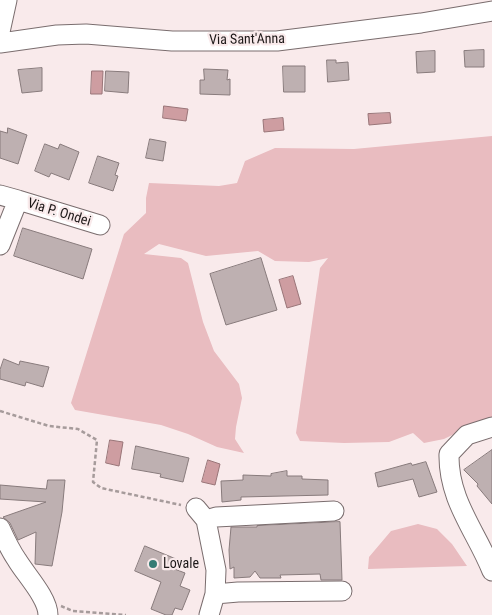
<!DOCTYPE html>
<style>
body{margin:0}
canvas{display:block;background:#f9eaeb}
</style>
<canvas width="492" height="615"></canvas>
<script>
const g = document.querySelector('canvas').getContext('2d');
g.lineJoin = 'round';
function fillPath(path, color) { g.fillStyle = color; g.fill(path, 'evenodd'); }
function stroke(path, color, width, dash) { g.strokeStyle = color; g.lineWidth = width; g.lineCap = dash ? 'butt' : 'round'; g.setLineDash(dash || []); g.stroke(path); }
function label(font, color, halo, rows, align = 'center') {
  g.font = font + ' "Roboto Condensed",sans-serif'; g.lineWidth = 4.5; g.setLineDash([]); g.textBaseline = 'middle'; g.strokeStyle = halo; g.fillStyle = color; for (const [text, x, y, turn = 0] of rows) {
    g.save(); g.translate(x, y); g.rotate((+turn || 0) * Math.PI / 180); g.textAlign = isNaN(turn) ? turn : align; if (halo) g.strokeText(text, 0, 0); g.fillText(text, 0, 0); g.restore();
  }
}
fillPath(new Path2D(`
 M492 136V417L477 423 444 439 424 443 413 433 389 442 344 443 300 441 296 433 320 268 328 258 309 262 275 261 258 251 206 256 159 244 144 254 181 258 188 263 203 322 214 351 239 384 242 398 236 427 235 439 244 453 217 447 188 434 161 425 75 410 71 403 124 234 146 213V198L149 183 219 186 237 183 245 161 275 148 354 149Z
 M418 524 437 529 452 544 467 566 368 569 369 557 391 531Z`), '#e9bcc0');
const water = new Path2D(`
 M92 71H103L102 94H91Z
 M164 106 188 109 186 121 163 118Z
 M390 113 391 123 369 125 368 114Z
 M283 118 284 130 264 132 263 120Z
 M293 276 301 304 287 308 279 280Z
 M110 440 123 442 119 466 106 463Z
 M208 460 220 464 215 485 202 482Z`);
fillPath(water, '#ce9da1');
stroke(water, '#997578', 1);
const building = new Path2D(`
 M484 50V67H465L464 51Z
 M435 51V72L417 73 416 52Z
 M327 60H336V63L348 62 349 80 328 82Z
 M283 66H305V92H284Z
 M42 68V91L22 93 18 70Z
 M204 69 228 70 227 80 230 79V95L200 94V80H204Z
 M106 71 129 72 128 93 105 91Z
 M8 128 27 135 18 164 0 158V131L7 133Z
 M150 139 166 142 163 161 146 158Z
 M45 144 58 149 60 144 79 152 69 180 51 173 49 177 35 171Z
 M98 156 119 163 115 175 118 176 113 191 89 183Z
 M23 228 92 249 83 279 14 256Z
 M261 258 277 310 226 325 210 274Z
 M4 359 19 365 20 361 49 367 43 387 26 382 25 386 0 379V370Z
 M136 446 189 458 183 482 160 477 161 474 132 469Z
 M492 450V504L477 486 478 484 464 470Z
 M426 462 437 492 419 497 413 479 378 487 375 473 411 463 412 465Z
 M287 471V476H302V479L328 480V495L241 497V500L222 502 221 481 243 480V475L271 476V474Z
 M48 480H65L62 512 52 566 35 564 36 532 18 540 10 523 3 517 46 502 0 499V485L46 489Z
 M340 522 342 580H321L320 574 280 575 281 578H260L255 571 250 577 234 578V567L230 569 229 550 231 527H257V526Z
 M145 546 176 559 172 568 185 573 180 586 190 590 182 610 175 608 172 615H166L151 609 161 582 135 571Z`);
fillPath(building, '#beb0b1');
stroke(building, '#887b7c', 1);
const minor = new Path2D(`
 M0 32 7 0
 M0 43 57 35 86 34 172 41H277L421 23 492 11
 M0 195 18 200
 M0 245 18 200 100 225
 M492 427 467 435 449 454C448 500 476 531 492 571
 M196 508 206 520 216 570 215 594 209 615
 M206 520 216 517 334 511
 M0 528C5 539 10 550 17 560 26 575 48 598 48 615
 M215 594 238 592 342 591`);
stroke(minor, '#7a6d6e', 21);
stroke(new Path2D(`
 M0 411 49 426 78 429 97 440 93 482 101 488 181 505
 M61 606 73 611 126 615`), '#a69b9b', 2.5, [4, 2.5]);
stroke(minor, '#fff', 19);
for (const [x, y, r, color] of [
 [153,564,5,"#347b74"]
]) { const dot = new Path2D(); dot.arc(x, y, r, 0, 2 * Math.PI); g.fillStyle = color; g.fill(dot); stroke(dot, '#f9eaeb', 2); }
label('14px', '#1e1919', '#f9eaeb', [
 ["Via Sant'Anna",247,40,-1],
 ["Via P. Ondei",59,213,17]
]);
label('14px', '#1e1919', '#f9eaeb', [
 ["Lovale",163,564]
], 'left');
</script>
